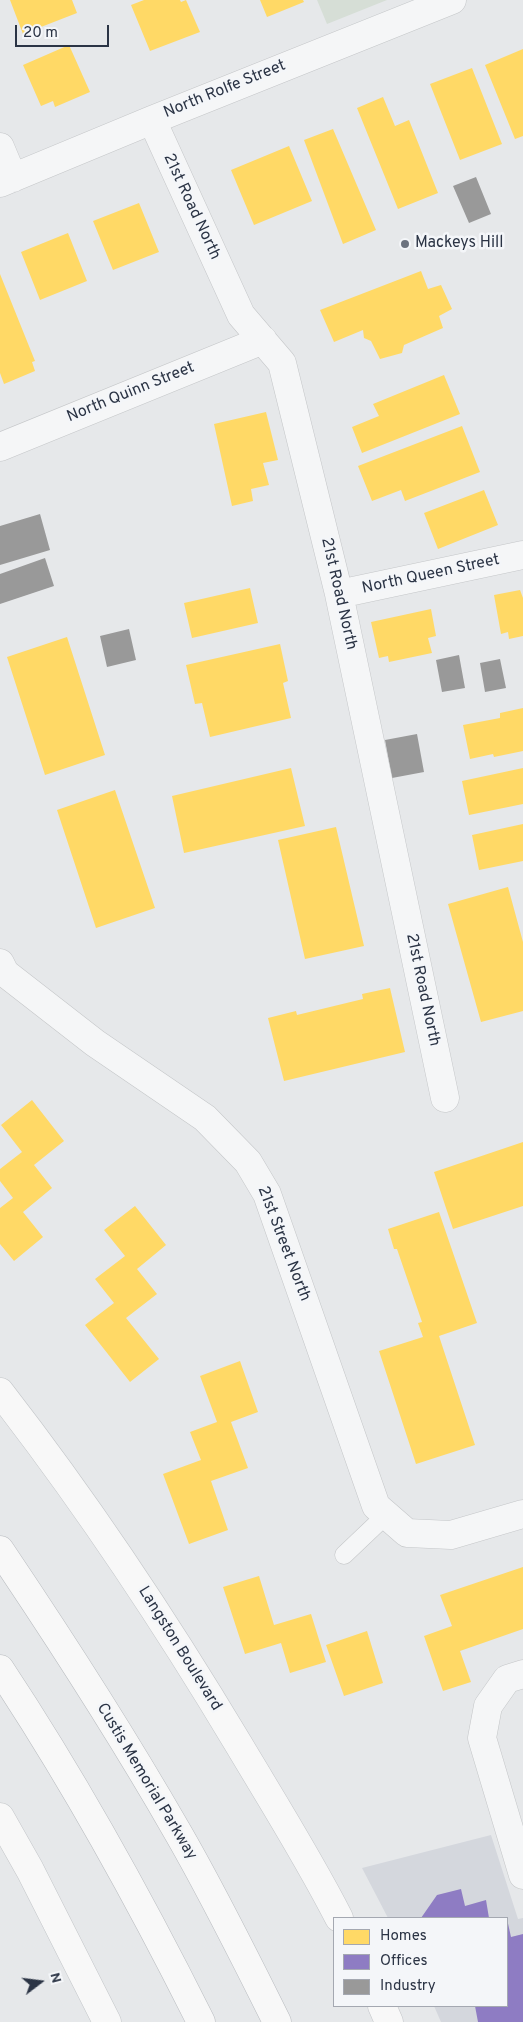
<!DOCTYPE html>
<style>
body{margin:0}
#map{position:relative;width:523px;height:2022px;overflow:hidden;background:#e6e8ea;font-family:Overpass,sans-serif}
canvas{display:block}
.legend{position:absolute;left:333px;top:1917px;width:175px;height:90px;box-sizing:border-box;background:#f4f6f9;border:1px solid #a4a8b1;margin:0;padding:6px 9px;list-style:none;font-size:15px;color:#2b3445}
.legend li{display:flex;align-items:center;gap:10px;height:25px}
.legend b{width:25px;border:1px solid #a4a8b1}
.north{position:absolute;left:15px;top:1957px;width:50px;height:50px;-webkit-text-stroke:4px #f4f6f9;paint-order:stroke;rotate:75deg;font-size:14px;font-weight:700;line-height:20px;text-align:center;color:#2b3445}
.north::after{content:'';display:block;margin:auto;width:18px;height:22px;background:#2b3445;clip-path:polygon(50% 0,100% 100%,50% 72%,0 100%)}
.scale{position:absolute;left:15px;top:25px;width:94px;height:22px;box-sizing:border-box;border:2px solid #2b3445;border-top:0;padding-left:6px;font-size:15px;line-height:18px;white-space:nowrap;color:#2b3445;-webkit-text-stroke:4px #f4f6f9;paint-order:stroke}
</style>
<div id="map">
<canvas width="523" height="2022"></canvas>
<ul class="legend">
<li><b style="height:14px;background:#ffd966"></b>Homes</li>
<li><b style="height:14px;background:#8e7cc3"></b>Offices</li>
<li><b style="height:14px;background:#999"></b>Industry</li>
</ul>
<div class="north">N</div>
<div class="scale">20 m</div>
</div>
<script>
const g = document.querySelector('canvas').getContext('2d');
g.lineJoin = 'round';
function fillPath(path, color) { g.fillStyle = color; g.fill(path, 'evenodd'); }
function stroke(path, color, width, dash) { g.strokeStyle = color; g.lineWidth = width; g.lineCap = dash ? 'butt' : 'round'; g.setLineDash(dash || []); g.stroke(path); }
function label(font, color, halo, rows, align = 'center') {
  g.font = font + ' Overpass,sans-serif'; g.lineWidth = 5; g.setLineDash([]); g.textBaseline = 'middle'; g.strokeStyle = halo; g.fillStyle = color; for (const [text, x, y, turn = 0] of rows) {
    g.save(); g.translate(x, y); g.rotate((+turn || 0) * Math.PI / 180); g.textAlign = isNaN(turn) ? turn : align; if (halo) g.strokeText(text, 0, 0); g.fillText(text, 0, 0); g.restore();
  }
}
fillPath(new Path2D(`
 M491 1835 518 1919 523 1918V2022H441L434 2006H507V1918H388L362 1868Z`), '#d4d7dd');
fillPath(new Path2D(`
 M317 0H387L327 24Z`), '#d6ded6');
fillPath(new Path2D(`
 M10 0H72L77 13 23 34Z
 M144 0H180L181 2 186 0 200 32 150 51 131 5Z
 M260 0H303L304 2 267 17Z
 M69 45 90 92 55 107 53 101 41 106 23 65Z
 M523 49V136L515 139 485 65Z
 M472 68 502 144 460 160 430 84Z
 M383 97 395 126 409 120 438 193 398 209 357 108Z
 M333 129 376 230 343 244 304 140Z
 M289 146 312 201 254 225 231 170Z
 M139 203 159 252 113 270 93 221Z
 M68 233 87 281 40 300 21 252Z
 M421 271 428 289 441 285 452 309 439 316 443 328 404 345 402 353 380 359 371 341 364 338 363 330 334 342 320 310Z
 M0 274 35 361 32 362 35 371 4 384 0 373Z
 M444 375 460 414 362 453 352 427 379 416 373 404Z
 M266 412 278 460 263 463 269 485 251 489 253 501 232 506 214 424Z
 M462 426 480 472 405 501 401 490 372 501 358 466Z
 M484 490 498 525 438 549 424 513Z
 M250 588 258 623 192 638 184 603Z
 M520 590 523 598V636L509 639 508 632 501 634 494 595Z
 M431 609 436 636 428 638 432 653 389 662 388 656 379 658 371 622Z
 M67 637 105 755 45 775 7 657Z
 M280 644 288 681 283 683 291 718 210 737 202 703 195 704 186 665Z
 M523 708V751L494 757 493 754 470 759 463 725 500 718V713Z
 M291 768 305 826 184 853 172 796Z
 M523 768V804L469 815 462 781Z
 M115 790 155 908 96 928 57 810Z
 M523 824V861L479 870 472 835Z
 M336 827 364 946 305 959 278 840Z
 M508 887 523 942V1011L481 1022 448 904Z
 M390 988 405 1052 284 1081 268 1018 296 1011 297 1015 363 999 362 994Z
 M32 1100 64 1141 34 1165 52 1188 23 1212 43 1237 14 1261 0 1244V1208L13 1198 0 1181V1169L22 1152 1 1125Z
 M523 1142V1206L453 1229 434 1172Z
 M135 1206 166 1245 137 1269 157 1294 126 1318 159 1359 130 1382 85 1325 114 1303 95 1279 125 1256 104 1230Z
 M439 1212 477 1323 439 1336 475 1445 416 1464 379 1351 423 1337 418 1323 422 1322 397 1249H394L388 1229Z
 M240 1361 258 1412 231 1422 248 1468 211 1481 228 1530 189 1544 163 1474 201 1460 190 1432 217 1422 200 1376Z
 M523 1567V1629L460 1651 471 1682 443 1691 424 1636 452 1626 440 1595Z
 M259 1576 274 1625 311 1614 326 1662 290 1673 281 1643 245 1654 223 1587Z
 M367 1631 383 1683 344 1696 326 1645Z`), '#ffd966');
fillPath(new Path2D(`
 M461 1889 465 1906 486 1900 489 1918H421L437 1895Z
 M507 1919 511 1937 523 1934V2022H478L475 2006H507Z`), '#8e7cc3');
fillPath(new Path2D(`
 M476 177 491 214 469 223 453 186Z
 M40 514 50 550 0 565V526Z
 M45 558 54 586 0 604V574Z
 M129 629 136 660 107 667 100 636Z
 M459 655 465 688 442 692 436 660Z
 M500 659 506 688 485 692 480 663Z
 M417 734 424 772 392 778 385 740Z`), '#999');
const service = new Path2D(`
 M344 1555 385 1516`);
const minor = new Path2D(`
 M152 120 241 315 282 363 339 594 445 1098
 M0 147 13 178
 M0 183 152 120 452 0
 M0 447 263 340
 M339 594 523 555
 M0 963 5 973 95 1043 205 1118 248 1162 267 1194 376 1506 407 1533 451 1535 523 1514
 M523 1674 507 1679 488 1706 482 1738 523 1875`);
const primary = new Path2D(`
 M0 1392C87 1504 166 1623 239 1745 273 1802 309 1859 339 1918
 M0 1817 30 1870 107 2022
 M382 2006 389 2022`);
const motorway = new Path2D(`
 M0 1550C62 1642 122 1735 177 1831 213 1893 245 1958 277 2022
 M0 1669C75 1782 140 1900 201 2022`);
stroke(service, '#c4c6c8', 19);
stroke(minor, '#c4c6c8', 29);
stroke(primary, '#c2c5c8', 29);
stroke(motorway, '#b8bbbf', 29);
stroke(service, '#f5f6f7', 18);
stroke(minor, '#f5f6f7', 28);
stroke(primary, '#f8f8f8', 28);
stroke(motorway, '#f8f8f8', 28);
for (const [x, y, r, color] of [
 [405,244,5,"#6c737f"]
]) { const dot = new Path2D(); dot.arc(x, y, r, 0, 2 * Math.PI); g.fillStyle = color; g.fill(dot); stroke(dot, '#f4f6f9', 2); }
label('16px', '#2b3445', '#f4f6f9', [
 ["North Rolfe Street",225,90,-22],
 ["21st Road North",191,207,65],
 ["North Quinn Street",131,393,-22],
 ["North Queen Street",431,575,-12],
 ["21st Road North",338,594,77],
 ["21st Road North",422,990,78],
 ["21st Street North",283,1244,69],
 ["Langston Boulevard",179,1649,58],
 ["Custis Memorial Parkway",146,1782,59]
]);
label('16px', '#2b3445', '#f4f6f9', [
 ["Mackeys Hill",415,244]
], 'left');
</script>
